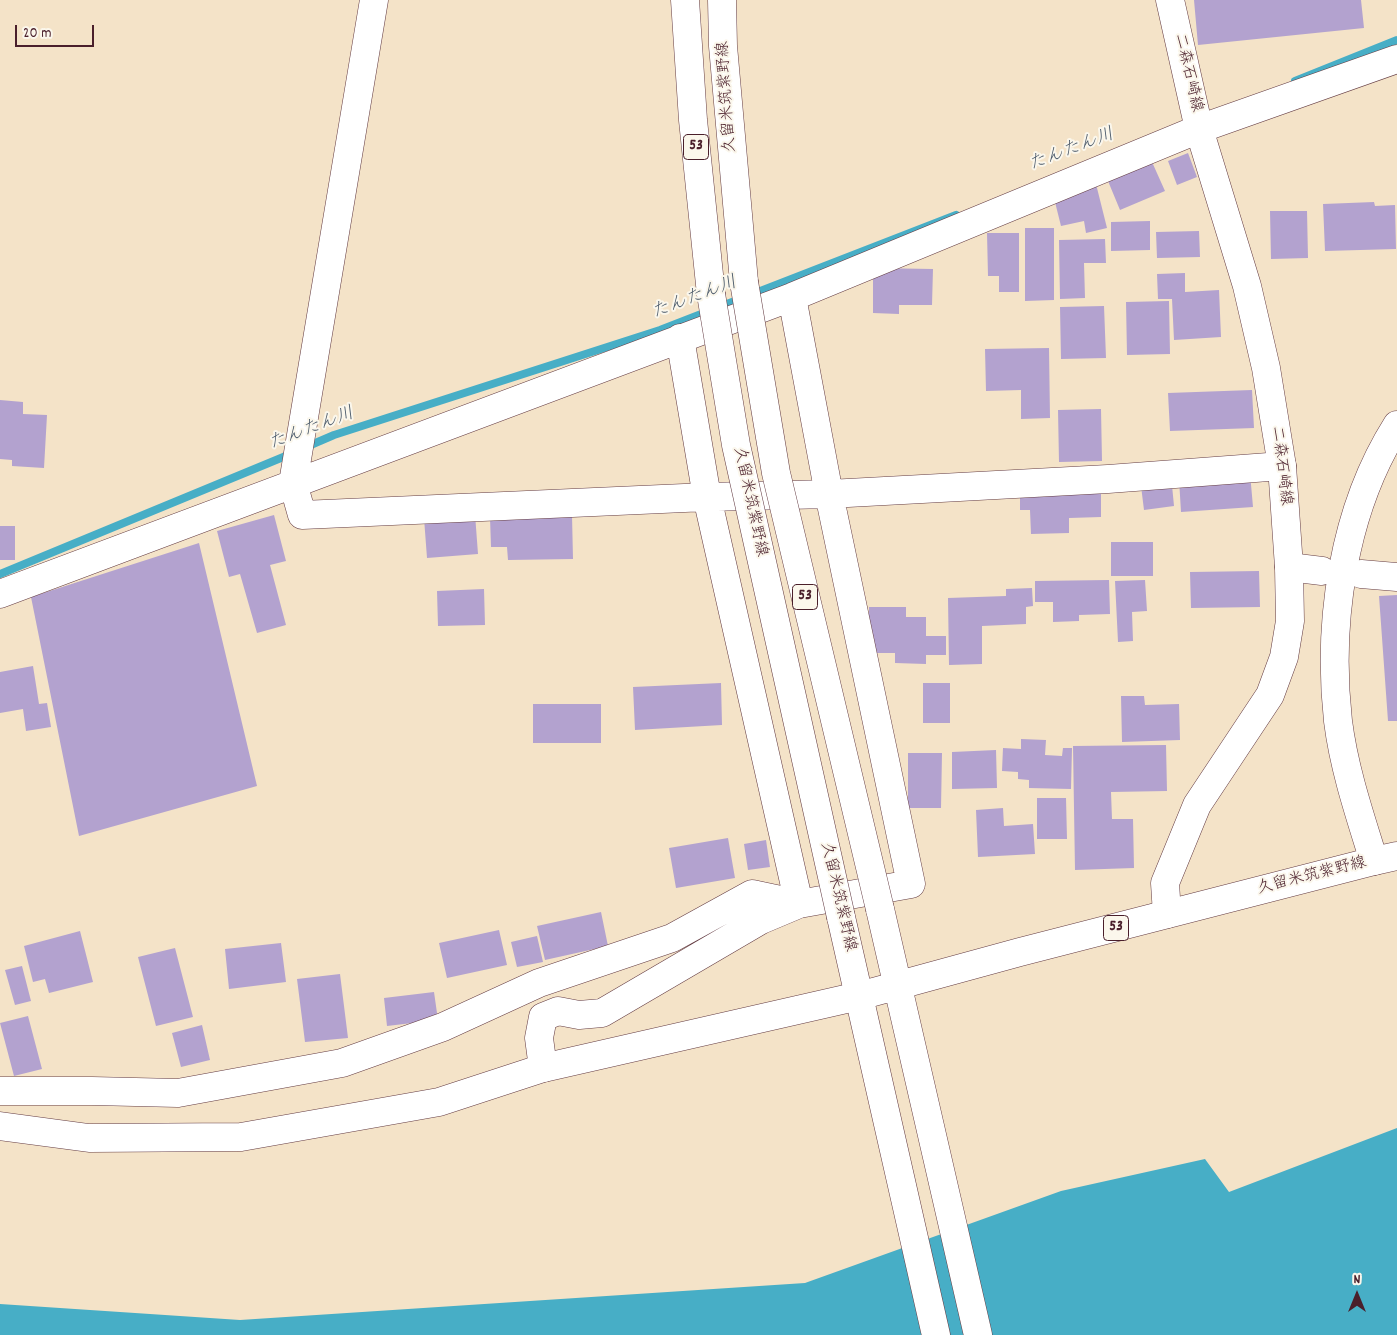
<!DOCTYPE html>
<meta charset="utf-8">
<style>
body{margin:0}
#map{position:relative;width:1397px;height:1335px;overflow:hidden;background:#f4e3c8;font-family:Dekko,sans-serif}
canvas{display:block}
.north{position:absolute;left:1332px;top:1270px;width:50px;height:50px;-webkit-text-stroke:4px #fbf7ec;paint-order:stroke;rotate:0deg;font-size:14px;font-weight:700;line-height:20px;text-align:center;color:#4a1f2b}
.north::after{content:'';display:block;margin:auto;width:18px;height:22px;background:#4a1f2b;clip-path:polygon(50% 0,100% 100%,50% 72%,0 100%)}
.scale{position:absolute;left:15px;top:25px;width:79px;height:22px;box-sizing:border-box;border:2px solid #4a1f2b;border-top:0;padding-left:6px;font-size:15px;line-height:18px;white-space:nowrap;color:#4a1f2b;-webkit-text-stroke:4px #fbf7ec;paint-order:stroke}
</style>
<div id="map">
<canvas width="1397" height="1335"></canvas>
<div class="north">N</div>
<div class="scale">20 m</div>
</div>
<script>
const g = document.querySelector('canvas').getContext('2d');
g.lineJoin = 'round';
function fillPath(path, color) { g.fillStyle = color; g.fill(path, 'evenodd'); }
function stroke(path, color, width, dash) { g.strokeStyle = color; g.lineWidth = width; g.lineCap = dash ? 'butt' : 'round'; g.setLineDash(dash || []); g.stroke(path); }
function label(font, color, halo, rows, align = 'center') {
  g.font = font + ' Dekko,"Klee One",sans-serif'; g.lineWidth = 4; g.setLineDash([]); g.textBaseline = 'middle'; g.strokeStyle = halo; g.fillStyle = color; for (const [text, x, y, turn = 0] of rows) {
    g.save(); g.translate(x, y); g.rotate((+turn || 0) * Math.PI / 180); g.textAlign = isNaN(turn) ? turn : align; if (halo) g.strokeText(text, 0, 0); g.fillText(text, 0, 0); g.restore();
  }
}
fillPath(new Path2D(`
 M1397 1128V1335H0V1304L240 1320 805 1283 1061 1191 1205 1159 1229 1192Z`), '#47aec6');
stroke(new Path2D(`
 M1295 81 1397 40
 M306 447 334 435 660 330 956 215
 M0 574 293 453`), '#47aec6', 8);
fillPath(new Path2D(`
 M1194 0H1361L1364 28 1198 45Z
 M1188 153 1197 177 1177 185 1168 161Z
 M1152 162 1165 191 1120 210 1108 181Z
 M1096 184 1107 228 1086 233 1084 221 1061 226 1053 194Z
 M1374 202 1375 206 1395 205 1396 249 1325 251 1323 204Z
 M1270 211H1307L1308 258 1271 259Z
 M1150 221V250L1111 251V222Z
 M1025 228H1054V300L1025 301Z
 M1199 231 1200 257 1157 258 1156 232Z
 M987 233H1019V292H999V276H988Z
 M1105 239 1106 263H1084L1085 298 1060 299 1059 240Z
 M873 268 933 269 932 305H899V314L873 313Z
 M1185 273V292L1219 290 1221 337 1174 340 1172 299H1158L1157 274Z
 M1169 301 1170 354 1127 355 1126 302Z
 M1104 306 1106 358 1061 359 1060 307Z
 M1049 348 1050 418 1021 419V390L986 391 985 349Z
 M1252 390 1254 428 1170 431 1168 393Z
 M0 400 23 402V414L47 415 44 468 12 466V460L0 459Z
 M1101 409 1102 461 1059 462 1058 410Z
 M1250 473 1253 507 1181 512 1179 479Z
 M1171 475 1174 506 1144 510 1140 478Z
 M1020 494H1101V517L1069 518V533L1031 534 1030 510H1020Z
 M475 514 478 554 427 558 424 518Z
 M274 515 286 561 270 565 286 625 257 633 240 574 229 577 217 531Z
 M572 515 573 559 508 560 507 547H491L490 517Z
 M0 526H15V560H0Z
 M1111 542H1153V576H1111Z
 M199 543 257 786 79 836 31 597Z
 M1259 571 1260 607 1191 608 1190 572Z
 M1109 580 1110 614 1079 615V621L1053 622V602H1035V581Z
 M1145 580 1147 611 1132 612 1133 641 1118 642 1115 581Z
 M1032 588 1033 606 1026 607V624L982 626V664L949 665 948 598 1006 596V589Z
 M484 589 485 625 438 626 437 591Z
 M1397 595V721H1388L1379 596Z
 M869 607H906V617H926V636H946V655H926V664L895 663V653H869Z
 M33 666 39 704 47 703 51 727 26 731 23 709 0 713V672Z
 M721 683 722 725 635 730 633 687Z
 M923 683H950V723H923Z
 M1121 696H1144L1145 705 1179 704 1180 740 1122 742Z
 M533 704H601V743H533Z
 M1021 739 1046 740 1045 755 1062 756 1063 748H1072L1071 789 1029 788V780L1018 779V772L1002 771 1003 748 1021 749Z
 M1166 745 1167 791 1111 792 1112 819H1133L1134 868 1075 870 1073 746Z
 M996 750 997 788 952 789V752Z
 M908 753H942L941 808H908Z
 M1037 798H1066L1067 839H1037Z
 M1003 808 1004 826 1033 824 1035 854 978 857 976 810Z
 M728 838 735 878 676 888 669 848Z
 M766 840 770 867 748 870 744 844Z
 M601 912 608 946 545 960 537 926Z
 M499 930 507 965 447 978 439 943Z
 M80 931 93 982 49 993 45 979 33 982 24 946Z
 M537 936 543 962 517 967 511 942Z
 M281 943 286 982 229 989 225 949Z
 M175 948 193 1017 156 1026 138 957Z
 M22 966 31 1001 15 1005 5 970Z
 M340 974 348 1038 305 1042 297 979Z
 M434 992 438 1020 387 1026 384 998Z
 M28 1016 42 1069 14 1076 0 1023Z
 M202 1025 210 1060 181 1067 172 1033Z`), '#b3a2cf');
const minor = new Path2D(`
 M374 0 293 483 302 515 707 497 829 494 1108 479 1282 466
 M1289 567 1322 571
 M1361 574 1397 577
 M0 594 792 297 1199 129 1397 59
 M543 1068 539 1038 543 1017 558 1011 579 1015 602 1013 761 920 799 904 911 884 829 494 792 297
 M0 1091H92L178 1093 342 1063 443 1027 539 983 672 938 752 894 799 904 707 497 680 338`);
const tertiary = new Path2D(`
 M0 1126 89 1138 241 1137 439 1102 543 1068 859 996`);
const secondary = new Path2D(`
 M1374 861 1397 856
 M1167 914 1165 883 1197 805 1270 695 1284 657 1290 621 1289 567 1282 466 1266 368 1247 286 1199 129 1170 0`);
const primary = new Path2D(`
 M685 0 693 120 711 294
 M722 0 723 46 744 282
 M880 909 978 1335
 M841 917 936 1335
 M859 996 1020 952 1374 861C1360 816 1344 769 1338 721 1327 622 1343 510 1397 425`);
stroke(minor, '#643c43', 29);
stroke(tertiary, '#643c43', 29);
stroke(secondary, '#643c43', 29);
stroke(primary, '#643c43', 29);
stroke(minor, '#fff', 28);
stroke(tertiary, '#fff', 28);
stroke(secondary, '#fff', 28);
stroke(primary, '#fff', 28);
const primaryBridge = new Path2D(`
 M744 282 776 473 880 909
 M711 294 736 445 841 917`);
stroke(primaryBridge, '#643c43', 29, []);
stroke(primaryBridge, '#fff', 28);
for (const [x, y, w] of [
 [696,147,25],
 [805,597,25],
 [1116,928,25]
]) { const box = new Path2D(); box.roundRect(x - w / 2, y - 12.5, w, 25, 4); g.fillStyle = '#fbf7ec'; g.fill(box); stroke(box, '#4a1f2b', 1); }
label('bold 15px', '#4a1f2b', null, [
 ["53",696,147],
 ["53",805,597],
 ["53",1116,928]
]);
label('16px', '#4a1f2b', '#fbf7ec', [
 ["二森石崎線",1187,73,77],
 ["久留米筑紫野線",728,97,-94],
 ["二森石崎線",1280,466,83],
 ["久留米筑紫野線",749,502,78],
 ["久留米筑紫野線",1312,877,-14],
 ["久留米筑紫野線",837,897,77]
]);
label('italic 18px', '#495869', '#fbf7ec', [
 ["たんたん川",1072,151,-21],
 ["たんたん川",695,299,-21],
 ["たんたん川",312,430,-21]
]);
</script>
